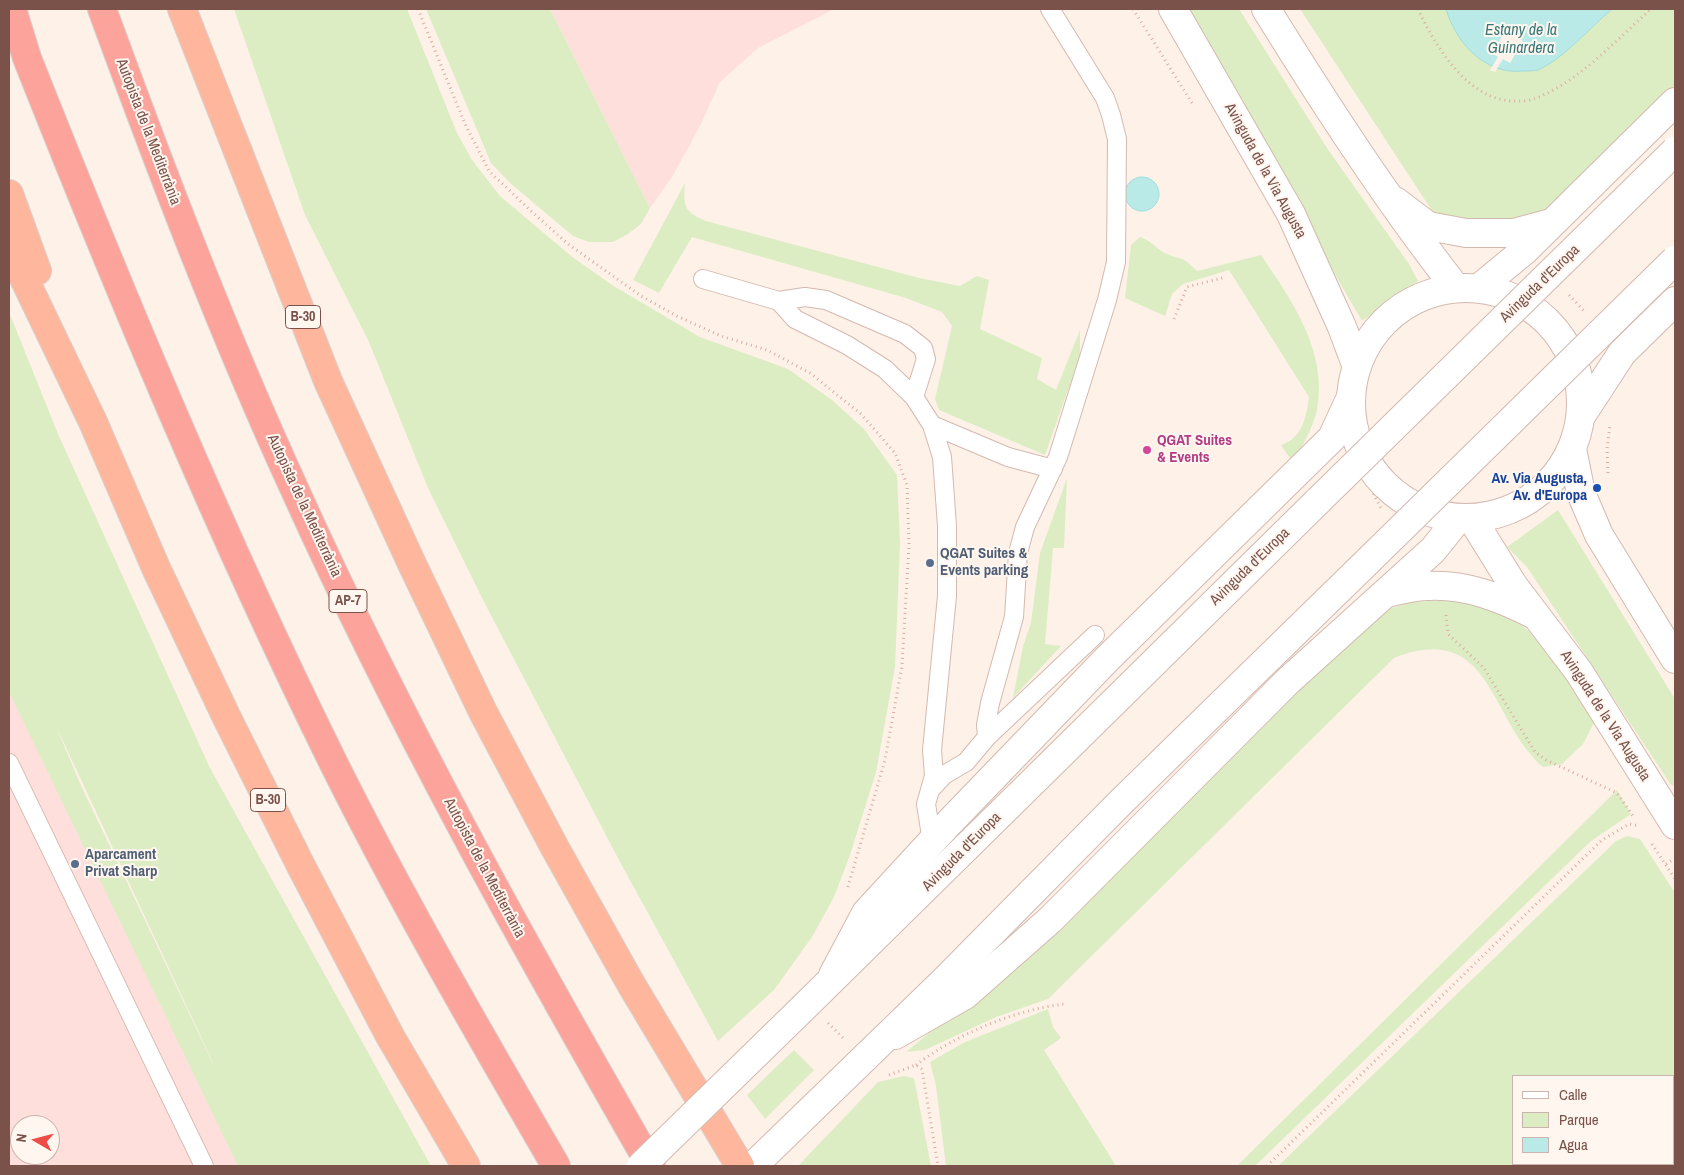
<!DOCTYPE html>
<meta charset="utf-8">
<style>
body{margin:0}
#map{position:relative;width:1684px;height:1175px;overflow:hidden;background:#fef1e8;font-family:"Archivo Narrow",sans-serif}
canvas{display:block}
.frame{position:absolute;inset:0;border:10px solid #7a5249;pointer-events:none}
.legend{position:absolute;left:1512px;top:1075px;width:162px;height:90px;box-sizing:border-box;background:#fff6f0;border:1px solid #cab4ad;margin:0;padding:6px 9px;list-style:none;font-size:15px;color:#7a5249}
.legend li{display:flex;align-items:center;gap:10px;height:25px}
.legend b{width:25px;border:1px solid #cab4ad}
.north{position:absolute;left:10px;top:1115px;width:50px;height:50px;box-sizing:border-box;background:#fff6f0;border:1px solid #cab4ad;border-radius:50%;rotate:278deg;font-size:14px;font-weight:700;line-height:20px;text-align:center;color:#7a5249}
.north::after{content:'';display:block;margin:auto;width:18px;height:22px;background:#ef4c45;clip-path:polygon(50% 0,100% 100%,50% 72%,0 100%)}
</style>
<div id="map">
<canvas width="1684" height="1175"></canvas>
<div class="frame"></div>
<ul class="legend">
<li><b style="height:6px;background:#fff"></b>Calle</li>
<li><b style="height:14px;background:#dcedc4"></b>Parque</li>
<li><b style="height:14px;background:#baeae8"></b>Agua</li>
</ul>
<div class="north">N</div>
</div>
<script>
const g = document.querySelector('canvas').getContext('2d');
g.lineJoin = 'round';
function fillPath(path, color) { g.fillStyle = color; g.fill(path, 'evenodd'); }
function stroke(path, color, width, dash) { g.strokeStyle = color; g.lineWidth = width; g.lineCap = dash ? 'butt' : 'round'; g.setLineDash(dash || []); g.stroke(path); }
function label(font, color, halo, rows, align = 'center') {
  g.font = font + ' "Archivo Narrow",sans-serif'; g.lineWidth = 4; g.setLineDash([]); g.textBaseline = 'middle'; g.strokeStyle = halo; g.fillStyle = color; for (const [text, x, y, turn = 0] of rows) {
    g.save(); g.translate(x, y); g.rotate((+turn || 0) * Math.PI / 180); g.textAlign = isNaN(turn) ? turn : align; if (halo) g.strokeText(text, 0, 0); g.fillText(text, 0, 0); g.restore();
  }
}
fillPath(new Path2D(`
 M550 9H834L758 48 720 82 700 126 672 177 650 208Z
 M9 600 48 708 78 779 261 1166H9ZM20 1125H50V1155H20Z`), '#ffdfdb');
fillPath(new Path2D(`
 M234 9H407L457 133 472 160 500 196 571 256 612 285 700 337 788 369 832 400 864 429 897 475 900 544 895 667 876 772 850 855 834 897 812 937 774 990 718 1041 620 862 482 598 428 488 369 342 305 215Z
 M426 9H550L650 208 641 224 628 234 613 242H589L573 236 510 183 491 163Z
 M1181 9H1239L1329 151 1409 264 1418 281 1362 321Z
 M1300 9H1675V103L1553 222 1440 223Z
 M685 183C683 206 684 212 706 221L919 278 960 286 977 276 989 280 980 329 1042 358 1037 379 1056 390 1080 330V356L1045 455 939 410 935 399 952 326 942 312 906 298 692 237 659 293 633 280Z
 M1140 237C1154 242 1157 250 1167 254 1185 261 1182 256 1197 271L1261 255C1292 301 1328 351 1317 410 1313 429 1301 447 1293 463L1281 445C1303 438 1306 417 1309 397L1229 270 1183 284 1172 294 1165 316 1125 298 1131 245Z
 M9 312 58 434 210 768 431 1166H238L9 692ZM56 726 214 1065V1066L78 779Z
 M1067 478 1064 548H1053L1045 644 1061 646 1013 698 1023 646 1031 623 1040 553Z
 M1558 510 1675 699V786L1671 785 1527 567 1507 547Z
 M1449 600C1467 603 1488 605 1505 614 1543 633 1571 688 1594 723L1583 744 1562 764 1543 767C1489 721 1492 619 1394 658L1048 999 996 1017 925 1050 906 1052 1026 954 1366 625 1387 609 1414 602Z
 M1617 790 1631 814 1591 841 1255 1166H1237Z
 M1627 836 1640 839 1675 893V1166H1278L1616 841ZM1513 1076H1673V1164H1513Z
 M1048 1009 1053 1027 1061 1038 1044 1050 1116 1166H946L936 1086 930 1062 965 1042Z
 M794 1050 814 1070 765 1119 747 1095Z
 M904 1076 914 1078 931 1166H798L878 1082Z`), '#dcedc4');
const water = new Path2D(`
 M1446 9H1612C1591 27 1563 59 1538 70 1533 71 1527 71 1523 71 1485 75 1456 43 1446 9Z
 M1125 194a17 17 0 1 1 34 0a17 17 0 1 1-34 0Z`);
fillPath(water, '#baeae8');
stroke(water, '#a0dcda', 1);
fillPath(new Path2D(`
 M1506 30 1523 41 1510 63 1503 59 1495 72 1492 71 1490 70 1498 57 1492 53Z`), '#fef1e8');
const service = new Path2D(`
 M703 279 779 301 805 297 826 300 905 334 923 348 926 359 914 397
 M779 301 795 319 847 345 885 369 914 397 932 425 1008 457 1053 469
 M932 425 942 457 947 526V596L932 750 934 776 926 804 932 842
 M987 737 986 725 990 703 1014 617 1018 553 1025 527 1058 457 1107 300 1116 262 1117 139 1111 115 1105 98 1050 9
 M9 763 204 1166
 M932 788 944 775 966 762 987 737 1095 635`);
const minor = new Path2D(`
 M1395 201 1428 226 1466 233H1514L1551 223
 M1479 288 1524 251 1675 102
 M1581 416 1622 353 1675 301
 M1386 593C1400 590 1414 586 1428 586 1467 584 1501 598 1535 615
 M833 975 866 913 947 825 1107 659 1332 438 1351 397
 M895 1035 965 995 1050 920 1288 681 1433 550 1457 520`);
const tertiary = new Path2D(`
 M1173 9 1291 214 1342 327 1357 367
 M1266 9C1325 104 1387 200 1456 288
 M1351 403a115 115 0 1 1 230 0a115 115 0 1 1-230 0Z
 M1572 449 1581 493 1599 535 1675 659
 M1472 519 1513 585 1579 672 1675 825
 M801 1010C973 840 1146 670 1319 500
 M753 1166 943 982 1121 802 1369 560`);
const trunk = new Path2D(`
 M182 9 328 381 412 564 483 712 555 848 631 984 740 1166
 M9 194 37 271
 M9 247 93 422 156 568 227 718 301 866 390 1036 466 1166`);
const motorway = new Path2D(`
 M12 9 27 58C121 295 219 531 332 760 401 899 479 1033 556 1166
 M102 9C161 170 222 331 294 488 399 721 524 945 651 1166`);
stroke(service, '#d4b9af', 20);
stroke(minor, '#d4b9af', 30);
stroke(tertiary, '#d4b9af', 30);
stroke(trunk, '#dacfcc', 30);
stroke(motorway, '#dacfcc', 30);
stroke(new Path2D(`
 M418 9 465 124 489 171 530 210 568 244 641 296 677 316 721 336 767 350 810 373 861 414 895 453 907 485 909 545 902 666 885 760 847 890
 M1133 9 1192 103
 M1418 9C1436 48 1470 104 1519 101 1523 101 1529 101 1534 99 1579 82 1615 41 1651 9
 M1569 295 1584 311
 M1174 319 1187 287 1226 277
 M1608 473 1607 450 1610 425
 M1371 489 1382 510
 M1446 615 1448 634 1484 668 1535 752 1546 760 1617 793 1633 816
 M1652 844 1675 879
 M1666 864 1675 858
 M828 1023 845 1040
 M916 1065C955 1035 1014 1010 1064 1004
 M889 1075 916 1065 922 1069 938 1166
 M1267 1166 1602 840 1629 824 1640 826`), '#dbaca0', 3, [1, 4]);
stroke(service, '#fff', 18);
stroke(minor, '#fff', 28);
stroke(tertiary, '#fff', 28);
stroke(trunk, '#feb69c', 28);
stroke(motorway, '#fca39b', 28);
const tertiaryBridge = new Path2D(`
 M1319 500 1675 151
 M1369 560 1675 260
 M641 1166 801 1010`);
stroke(tertiaryBridge, '#d4b9af', 30, []);
stroke(tertiaryBridge, '#fff', 28);
for (const [x, y, r, color] of [
 [1147,450,5,"#d1479c"],
 [1597,488,5,"#1a4fb4"],
 [930,563,5,"#5c6f8a"],
 [75,864,5,"#5c6f8a"]
]) { const dot = new Path2D(); dot.arc(x, y, r, 0, 2 * Math.PI); g.fillStyle = color; g.fill(dot); stroke(dot, '#fff6f0', 2); }
for (const [x, y, w] of [
 [303,317,35],
 [348,601,38],
 [268,800,35]
]) { const box = new Path2D(); box.roundRect(x - w / 2, y - 11.5, w, 23, 4); g.fillStyle = '#fff6f0'; g.fill(box); stroke(box, '#7a5249', 1); }
label('bold 14px', '#7a5249', null, [
 ["B-30",303,317],
 ["AP-7",348,601],
 ["B-30",268,800]
]);
label('15px', '#7a5249', '#fff6f0', [
 ["Autopista de la Mediterrània",148,132,69],
 ["Avinguda de la Via Augusta",1265,171,61],
 ["Avinguda d'Europa",1540,284,-44],
 ["Autopista de la Mediterrània",304,506,65],
 ["Avinguda d'Europa",1250,567,-44],
 ["Avinguda de la Via Augusta",1605,716,57],
 ["Avinguda d'Europa",962,852,-45],
 ["Autopista de la Mediterrània",484,868,62]
]);
label('bold 15px', '#b23c85', '#fff6f0', [
 ["QGAT Suites",1157,441],
 ["& Events",1157,458]
], 'left');
label('bold 15px', '#164399', '#fff6f0', [
 ["Av. Via Augusta,",1587,479],
 ["Av. d'Europa",1587,496]
], 'right');
label('bold 15px', '#4e5e75', '#fff6f0', [
 ["QGAT Suites &",940,554],
 ["Events parking",940,571],
 ["Aparcament",85,855],
 ["Privat Sharp",85,872]
], 'left');
label('italic 16px', '#387978', '#fff6f0', [
 ["Estany de la",1521,31],
 ["Guinardera",1521,49]
]);
</script>
